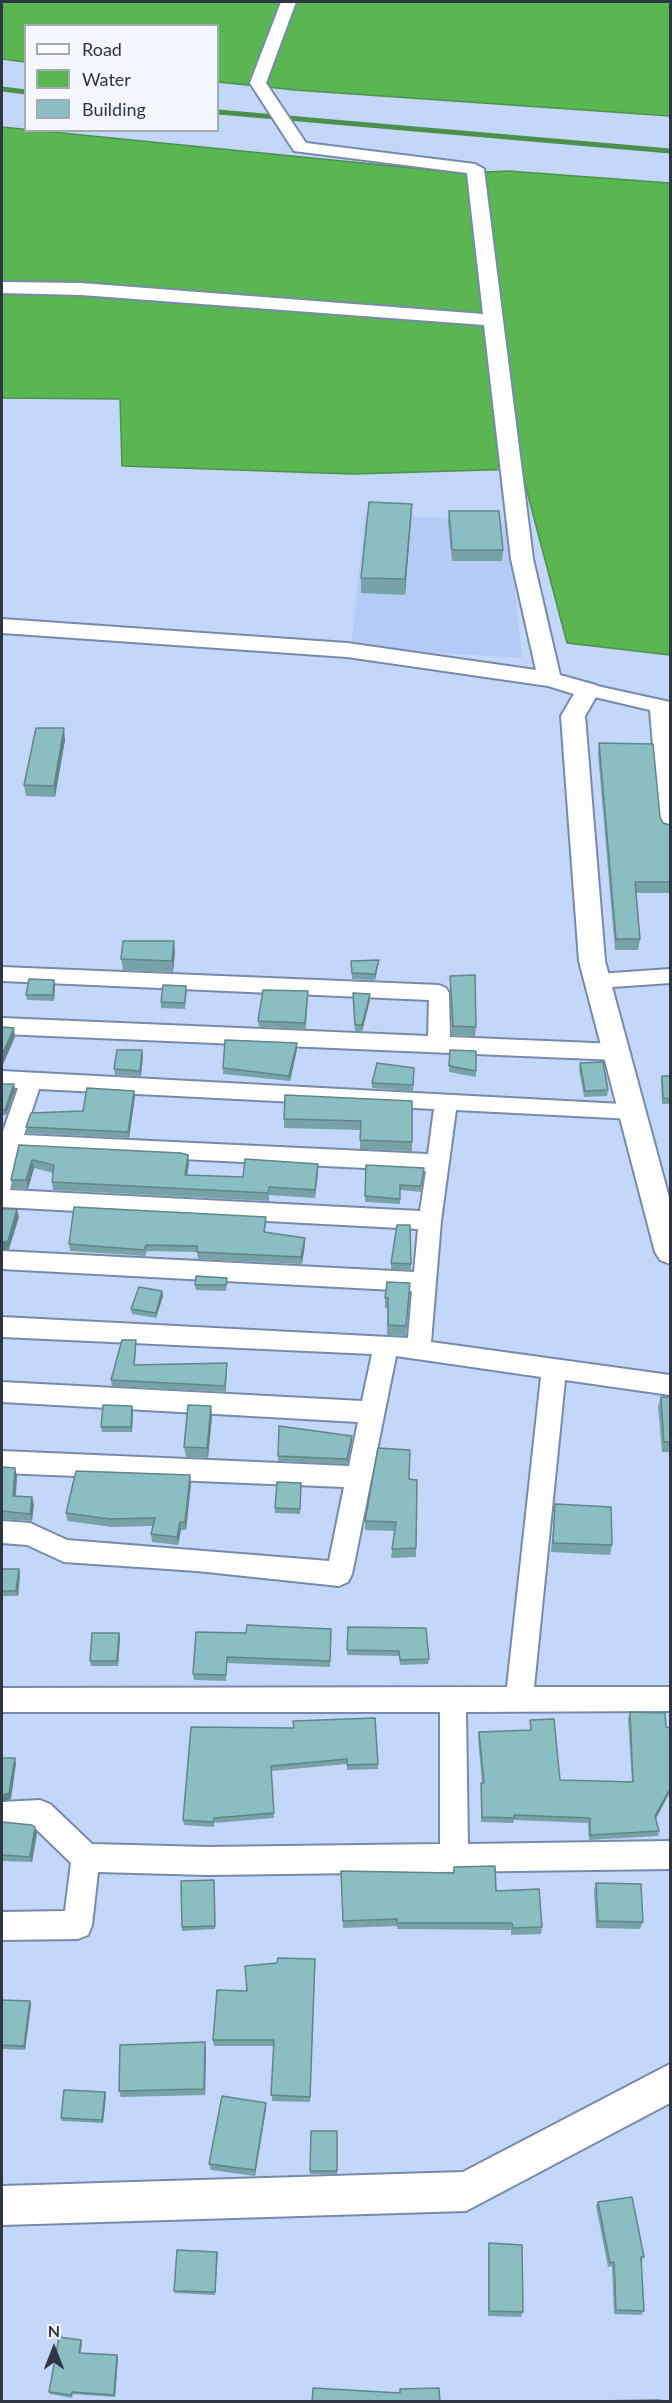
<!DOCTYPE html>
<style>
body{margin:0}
#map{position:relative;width:672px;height:2403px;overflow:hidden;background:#c3d7fa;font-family:Lato,sans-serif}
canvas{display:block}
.frame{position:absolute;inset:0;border:3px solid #2e3643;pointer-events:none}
.legend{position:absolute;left:24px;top:24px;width:195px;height:108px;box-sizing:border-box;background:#f3f7fe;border:2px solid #a4aab3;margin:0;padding:8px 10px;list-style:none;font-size:18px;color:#2e3643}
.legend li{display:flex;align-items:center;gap:12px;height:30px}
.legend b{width:30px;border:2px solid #a4aab3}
.north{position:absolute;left:24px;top:2319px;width:60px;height:60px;-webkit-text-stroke:4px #f3f7fe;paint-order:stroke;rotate:0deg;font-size:16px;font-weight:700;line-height:24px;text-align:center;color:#2e3643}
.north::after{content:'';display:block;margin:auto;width:21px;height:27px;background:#2e3643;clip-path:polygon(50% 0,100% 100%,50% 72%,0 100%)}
</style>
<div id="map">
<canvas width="672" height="2403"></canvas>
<div class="frame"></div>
<ul class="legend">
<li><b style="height:8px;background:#fff"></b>Road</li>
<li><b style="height:16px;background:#5ab650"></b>Water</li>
<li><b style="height:16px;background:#8abec2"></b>Building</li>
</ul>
<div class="north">N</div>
</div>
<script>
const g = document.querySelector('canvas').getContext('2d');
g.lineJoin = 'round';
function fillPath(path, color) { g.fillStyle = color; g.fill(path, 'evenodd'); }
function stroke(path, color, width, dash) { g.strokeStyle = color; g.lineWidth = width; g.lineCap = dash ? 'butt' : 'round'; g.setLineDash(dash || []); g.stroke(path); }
fillPath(new Path2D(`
 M365 514 508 521 522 658 351 648Z`), '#b4cbf5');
const water = new Path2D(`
 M2 2H670V116L295 90 218 82V26H26L25 62 2 59Z
 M2 127 462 173 508 171 670 183V655L567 643 521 469 352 474 122 466 120 399 2 398Z`);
fillPath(water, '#5ab650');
stroke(water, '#4d904c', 1.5);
stroke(new Path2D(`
 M2 89 26 92
 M218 112 670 151`), '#4d904c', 5);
const minor = new Path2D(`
 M588 684 670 702V834L663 833 660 828 650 710 582 694 579 690Z
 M2 967 439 985 446 988 449 993 450 1037 617 1044 625 1046 628 1052 625 1058 617 1060 2 1034V1018L428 1036 429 1000 2 981Z
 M670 969V983L598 988 591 986 588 981 591 976 598 974Z
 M2 1071 641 1105 644 1111 641 1117 633 1119 456 1110 441 1221 431 1342 670 1375V1395L565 1380 534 1687H670V1711L466 1712 468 1844 670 1841V1869L207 1875 98 1872 92 1925 88 1935 78 1939 2 1940V1912L65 1911 71 1863 34 1827 2 1828V1802L40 1800 50 1804 92 1844 207 1847 440 1844V1712H2V1688L507 1687 541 1377 396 1356 352 1574 348 1582 339 1586 197 1571 64 1562 27 1545 2 1543V1521L30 1523 67 1540 329 1561 344 1487 2 1473V1451L349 1466 358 1422 2 1402V1382L362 1401 372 1354 2 1337V1317L408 1338 412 1291 2 1269V1251L414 1272 418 1229 2 1207V1134L18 1088 2 1087ZM39 1089 434 1109 428 1154 24 1135ZM19 1151 426 1171 420 1211 10 1190Z`);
const tertiary = new Path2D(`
 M281 2H296L266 83 306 143 475 164 484 169 533 559 560 675 596 685 600 690 585 716 605 961 670 1201V1264L660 1260 655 1252 579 961 561 716 574 694 548 686 347 657 2 633V619L347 643 536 670 511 559 484 325 81 295 2 293V282L81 283 483 314 467 173 294 151 250 83Z
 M670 2064V2103L466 2211 2 2225V2186L463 2172Z`);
stroke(minor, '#788aab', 4);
stroke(tertiary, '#788aab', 4);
fillPath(minor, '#fff');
fillPath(tertiary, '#fff');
fillPath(new Path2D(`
 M449 511 503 550 502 561H452L448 522Z
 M411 519 405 595 361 593V578Z
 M65 740 55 797 26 796 24 785Z
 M599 743 660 817 663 823 670 825V893H636L640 939 638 950H615L598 754Z
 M175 952 173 972 123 970 121 959Z
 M379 960 378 966 375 980 352 979 351 961Z
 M450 976 476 1027 475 1036 452 1035 450 985Z
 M54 980 55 986 54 1001 27 1000 26 995Z
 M187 991 185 1009 161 1008V1002Z
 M308 991 306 1029 259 1027 258 1021Z
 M370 994V1000L362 1031H355L353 999Z
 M297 1043V1049L290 1081 223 1074V1068Z
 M450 1050 476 1071V1077L449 1072Z
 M143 1056 141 1076 115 1075 114 1069Z
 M580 1063 608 1090 607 1096 584 1097 579 1069Z
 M414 1068 413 1091 372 1088V1083Z
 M662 1076H670V1104H662L661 1081Z
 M2 1084H14L15 1090 6 1115H2Z
 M134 1091 135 1096 129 1138 27 1133 26 1127 83 1111Z
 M412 1101V1151L360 1149V1130L284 1128V1119Z
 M19 1145 188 1155 189 1163 187 1175 243 1177 318 1164V1172L315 1198 269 1195V1201L53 1190 52 1182 53 1173 34 1168 28 1189 13 1188 11 1180Z
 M366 1165 423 1173 421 1192 400 1190V1204L365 1202Z
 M266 1217 265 1233 305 1244 302 1264 198 1259 197 1252 147 1251 145 1256 70 1251 69 1244Z
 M391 1263 411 1264V1270L391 1269Z
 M227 1283 226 1291 196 1290 195 1285Z
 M162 1291 163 1296 156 1318 132 1314 131 1309Z
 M410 1293 406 1336 387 1335V1308H385V1298Z
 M136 1340V1345L135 1365 227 1363 226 1392 112 1386 111 1380Z
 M661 1397H670V1452H662L658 1406Z
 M132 1406 133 1412 132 1432H102L101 1427Z
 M212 1416 208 1458 186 1457 184 1447Z
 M352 1441 347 1464 278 1461V1456Z
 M2 1467 17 1476 16 1496 34 1504 32 1521 2 1519V1521Z
 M409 1479 416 1548V1557L391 1558 394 1531 365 1530V1521Z
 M191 1483 186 1530H181L178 1545 152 1542 151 1534 153 1526 112 1527 67 1521 66 1513Z
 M301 1483 300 1514 275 1513V1508Z
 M555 1504 612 1545 610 1555 551 1552Z
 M2 1569 20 1573 18 1596H2Z
 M348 1627 429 1659 428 1664 400 1665 399 1656 347 1655Z
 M196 1632 331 1635 330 1667 227 1663 226 1681 194 1680 193 1674Z
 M120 1638 118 1666H91L90 1661Z
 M630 1712 666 1727 670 1728V1792L656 1818 659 1831 658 1836 589 1840 588 1823 514 1820 513 1823 481 1822V1783H482L478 1738 479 1732 530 1730V1720L560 1780 632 1782 628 1718Z
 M294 1728 378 1764V1769L347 1770V1764L271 1771 274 1818 214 1823V1827L184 1825 183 1820Z
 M2 1822 37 1833 32 1862 2 1861Z
 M454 1867 496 1891 542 1927 541 1934 511 1935V1930L397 1929V1926L343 1928 341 1871 453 1873Z
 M214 1880 215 1929 182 1931V1927Z
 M596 1883 643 1922 640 1929 596 1928 594 1891Z
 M315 1966 310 2102 272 2101 274 2046H214L213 2040 247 1991Z
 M2 2000 31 2005 25 2050 2 2049Z
 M206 2049 205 2095 121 2097 119 2091Z
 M105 2092 106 2096 103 2123 62 2121 61 2118Z
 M266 2103V2109L255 2176 211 2170 209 2164Z
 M337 2131V2174H310V2171Z
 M598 2202 644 2257 641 2261 644 2311 641 2315 614 2314 612 2266 608 2267 596 2206Z
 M489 2243 523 2312 521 2317 488 2316V2248Z
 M217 2252 215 2295 175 2293 174 2291Z
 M82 2343 80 2354 118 2358 115 2397 73 2394 72 2398 50 2394 49 2392Z`), '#77a3a7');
fillPath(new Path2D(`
 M412 504 411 519 405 595V579Z
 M64 728 65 740 55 797 54 786Z
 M174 941 175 952 173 972 172 961Z
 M379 960 378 966 375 980V974Z
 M54 980 55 986 54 1001 53 995Z
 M370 994V1000L362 1031V1025Z
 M14 1028 15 1037 2 1067V1055Z
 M297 1043V1049L290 1081 289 1076Z
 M142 1050 143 1056 141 1076 140 1071Z
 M14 1084 15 1090 6 1115 5 1110Z
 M134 1091 135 1096 129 1138 128 1132Z
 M188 1155 189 1163 186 1183 185 1175Z
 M32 1160 34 1168 28 1189 26 1180Z
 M318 1164V1172L315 1198V1190Z
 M17 1209 19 1217 9 1249 2 1251V1242Z
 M305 1238V1244L302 1264 301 1257Z
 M162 1291 163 1296 156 1318V1313Z
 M132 1406 133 1412 132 1432 131 1427Z
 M211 1406 212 1416 208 1458 207 1448Z
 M352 1436V1441L347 1464V1459Z
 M15 1468 17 1476 15 1503 13 1496Z
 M190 1475 191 1483 186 1530 185 1522Z
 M32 1497 34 1504 32 1521 30 1514Z
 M180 1522 181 1530 178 1545 177 1537Z
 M19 1569 20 1573 18 1596 16 1591Z
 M119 1633 120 1638 118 1666 117 1661Z
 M15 1758 16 1764 11 1799 2 1802V1795Z
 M670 1789V1792L654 1822 655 1816Z
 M35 1827 37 1833 32 1862 30 1857Z
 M30 2001 31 2005 25 2050 24 2046Z
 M205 2042 206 2049 205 2095 204 2089Z
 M105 2092 106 2096 103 2123 102 2120Z
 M266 2103V2109L255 2176V2170Z
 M217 2252 218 2254 215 2295V2292Z
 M81 2340 82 2343 80 2356 79 2353Z
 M117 2355 118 2358 115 2397 114 2395Z`), '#618588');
const building = new Path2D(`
 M369 502 412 504 405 579 361 578Z
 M449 511H499L503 550H452Z
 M36 728H64L54 786 24 785Z
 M599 743 653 744 660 817 663 823 670 825V882H635L640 939H616Z
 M123 941H174L172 961 121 959Z
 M379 960 375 974 352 973 351 961Z
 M475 975 476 1027 453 1026 450 976Z
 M29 979 54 980 53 995H26Z
 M163 985 186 986 185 1003 161 1002Z
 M263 990 308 991 305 1023 258 1021Z
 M353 993 370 994 362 1025H355Z
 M2 1027 14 1028 2 1055Z
 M225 1040 297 1043 289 1076 223 1068Z
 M117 1050H142L140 1071 114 1069Z
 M450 1050 476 1051V1071L449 1066Z
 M603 1062 608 1090 585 1091 580 1063Z
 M377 1063 414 1068 413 1085 372 1083Z
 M662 1076H670V1099L663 1098Z
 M2 1084H14L5 1110H2Z
 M87 1088 134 1091 128 1132 26 1127 31 1113 83 1111Z
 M285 1095 412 1101V1142L360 1140 361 1121 284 1119Z
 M19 1145 181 1153 188 1155 185 1175 243 1177 245 1159 318 1164 315 1190 269 1187 268 1193 52 1182 54 1165 32 1160 26 1180H11Z
 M366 1165 424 1168 421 1186 400 1185V1199L365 1196Z
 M74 1207 266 1217 264 1232 305 1238 301 1257 197 1252V1246L146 1245 144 1250 69 1244Z
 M2 1209H17L8 1241 2 1242Z
 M397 1225H410L411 1264 391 1263Z
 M196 1276 227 1278 226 1285H195Z
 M387 1282 410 1283 406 1326 388 1325V1298H385Z
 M139 1287 162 1291 156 1313 131 1309Z
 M122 1340H136L134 1365 227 1363 225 1386 111 1380Z
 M661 1397H670V1442H664Z
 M103 1405 132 1406 131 1427H101Z
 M188 1405 211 1406 207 1448 184 1447Z
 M279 1426 352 1436 347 1459 278 1456Z
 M378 1448 410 1450 409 1479 417 1480 416 1548 392 1549 396 1522 365 1521Z
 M2 1467 15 1468 13 1496 32 1497 30 1514 2 1511Z
 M76 1471 190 1475 185 1522H180L177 1537 151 1534 155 1518 110 1519 66 1513Z
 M277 1482 301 1483 300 1509 275 1508Z
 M555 1504 611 1507 612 1545 553 1543Z
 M2 1569H19L16 1591H2Z
 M247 1625 331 1629 330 1661 227 1657 226 1675 193 1674 196 1632 246 1633Z
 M348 1627 426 1628 429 1659 400 1660 399 1651 347 1650Z
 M92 1633H119L117 1661H90Z
 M630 1712 665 1713 666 1727 670 1728V1789L655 1816 659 1831 590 1835V1818L514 1815V1818L482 1817 481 1783H484L479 1732 531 1730 530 1720 554 1719 560 1780 633 1782Z
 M375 1718 378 1764 347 1765V1759L271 1766 274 1813 214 1818 213 1822 183 1820 191 1727 294 1728 293 1721Z
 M2 1758H15L9 1793 2 1795Z
 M2 1822 32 1825 35 1827 30 1857 2 1855Z
 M495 1866 496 1891 539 1889 542 1927 513 1928 512 1923H397V1919L343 1921 341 1871 454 1873V1867Z
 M214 1880 215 1926 182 1927 181 1881Z
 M596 1883 641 1884 643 1922 598 1921Z
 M278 1958 315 1959 310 2097 271 2095 274 2040H213L217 1990 247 1991 245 1966 277 1963Z
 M2 2000 30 2001 24 2046 2 2045Z
 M205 2042 204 2089 119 2091 120 2045Z
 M64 2090 105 2092 102 2120 61 2118Z
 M222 2096 266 2103 255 2170 209 2164Z
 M311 2131H337V2171H310Z
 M632 2197 644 2257H641L644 2311 616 2310 614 2262 610 2263 598 2202Z
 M489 2243 522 2245 523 2312 489 2311Z
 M177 2250 217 2252 215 2292 174 2291Z
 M59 2337 81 2340 79 2353 117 2355 114 2395 72 2392 71 2395 49 2392Z
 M313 2388 400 2393V2389L439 2388 440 2402H312Z
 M660 2400V2402L591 2401Z`);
fillPath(building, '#8abec2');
stroke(building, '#618588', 1.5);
</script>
